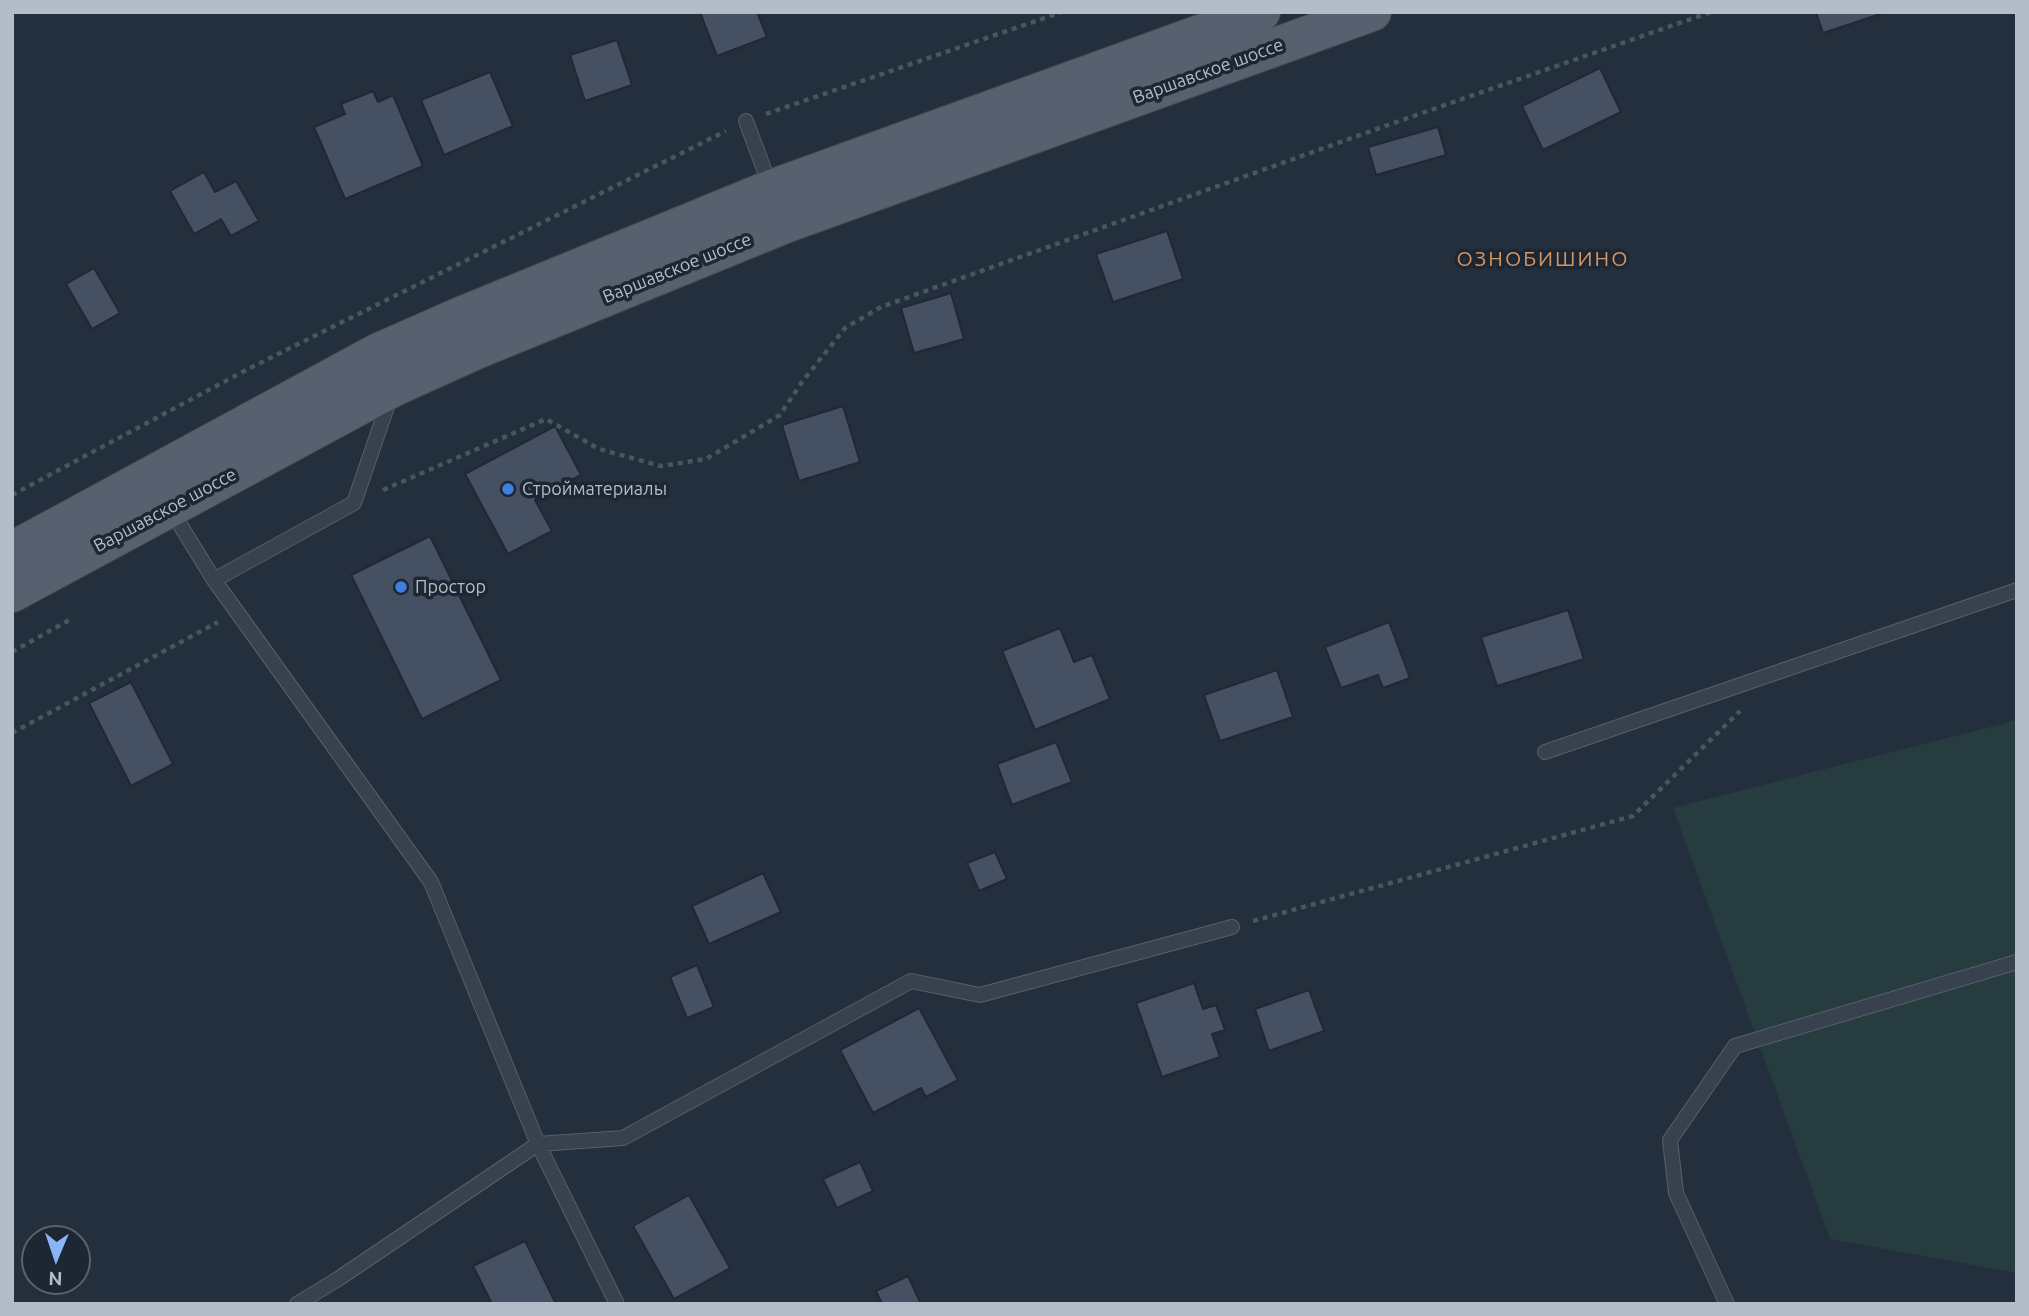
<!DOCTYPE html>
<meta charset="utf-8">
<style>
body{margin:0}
#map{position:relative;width:2029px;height:1316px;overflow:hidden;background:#242f3e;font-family:Ubuntu,sans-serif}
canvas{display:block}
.frame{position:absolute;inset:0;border:14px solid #b4bcc9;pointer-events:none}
.north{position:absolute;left:21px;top:1225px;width:70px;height:70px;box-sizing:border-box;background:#1d2633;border:2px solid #59626f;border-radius:50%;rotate:182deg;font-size:19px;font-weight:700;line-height:28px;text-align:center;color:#b4bcc9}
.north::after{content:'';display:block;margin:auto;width:24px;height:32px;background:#8ab4f8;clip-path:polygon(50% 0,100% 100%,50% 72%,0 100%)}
</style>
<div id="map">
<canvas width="2029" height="1316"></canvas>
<div class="frame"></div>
<div class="north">N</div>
</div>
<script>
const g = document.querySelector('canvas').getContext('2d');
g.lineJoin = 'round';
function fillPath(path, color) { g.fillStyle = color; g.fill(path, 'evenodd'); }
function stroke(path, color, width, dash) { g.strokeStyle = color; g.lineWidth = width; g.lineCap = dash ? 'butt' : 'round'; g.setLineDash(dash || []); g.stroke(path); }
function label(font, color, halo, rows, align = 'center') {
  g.font = font + ' Ubuntu,sans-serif'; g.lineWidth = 7; g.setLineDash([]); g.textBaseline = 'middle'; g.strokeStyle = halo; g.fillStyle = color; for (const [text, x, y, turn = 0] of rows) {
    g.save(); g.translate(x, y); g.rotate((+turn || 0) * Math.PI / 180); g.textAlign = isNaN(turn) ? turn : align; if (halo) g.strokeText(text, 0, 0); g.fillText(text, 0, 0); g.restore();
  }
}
fillPath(new Path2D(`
 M2017 720V1273L1830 1239 1673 808Z`), '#263c3f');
const building = new Path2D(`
 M700 12H757L767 37 717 56Z
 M1816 12H1887L1823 33Z
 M617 40 632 85 585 101 570 55Z
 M1600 68 1621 112 1543 150 1522 106Z
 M490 72 513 126 444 155 421 100Z
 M373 91 378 102 393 95 423 166 345 199 314 127 345 114 341 104Z
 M1438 127 1446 155 1376 175 1368 147Z
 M204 172 215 192 236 181 259 221 231 236 221 219 194 234 170 191Z
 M1167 231 1183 279 1113 302 1096 254Z
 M94 268 120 313 92 329 66 284Z
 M951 293 964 339 914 353 901 308Z
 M843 406 860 462 799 481 782 425Z
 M555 426 581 475 535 500 552 531 508 554 465 474Z
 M430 536 501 680 422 719 351 575Z
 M1568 610 1584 659 1497 686 1481 637Z
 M1389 622 1410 678 1383 688 1378 675 1341 688 1325 647Z
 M1060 628 1074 662 1092 655 1110 699 1035 730 1002 651Z
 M1277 670 1293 717 1220 741 1204 695Z
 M131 682 173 764 131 786 89 703Z
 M1056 742 1072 782 1012 805 997 764Z
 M995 852 1007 879 979 891 967 863Z
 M763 873 781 912 709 944 692 906Z
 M697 965 714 1007 687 1018 670 977Z
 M1194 983 1203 1009 1216 1005 1225 1030 1212 1034 1220 1057 1162 1077 1136 1003Z
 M1309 990 1324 1031 1269 1051 1255 1009Z
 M919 1008 958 1080 926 1097 921 1088 873 1113 840 1050Z
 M860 1162 873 1191 837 1208 823 1179Z
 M689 1195 730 1268 674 1299 633 1226Z
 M525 1241 556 1304H492L473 1266Z
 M908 1276 921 1304H882L876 1291Z`);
fillPath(building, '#455162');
stroke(building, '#1f2835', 2);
const service = new Path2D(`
 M746 121 771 188
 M171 510 214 580 431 882 538 1144 617 1304
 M214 580 354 503 390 398
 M1545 752 2017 590
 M297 1304 338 1279 538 1144 623 1138 911 981 980 995 1232 927
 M1727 1304 1676 1193 1670 1140 1735 1046 2017 962`);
const primary = new Path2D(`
 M12 551 377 353 461 316 771 189 1261 12
 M12 593 394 387 476 350 785 224 1372 12`);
stroke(service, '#565f6c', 16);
stroke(primary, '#414a57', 40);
stroke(new Path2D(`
 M766 114 1062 12
 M383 490 546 419 599 449 661 466 706 459 780 415 802 382 845 328 881 307 1388 125 1711 12
 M12 495 248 369 726 131
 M12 652 71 619
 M12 733 218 622
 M1253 921 1633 816 1740 711`), '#44595c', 4.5, [5, 5]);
stroke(service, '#38414e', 14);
stroke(primary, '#56606e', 38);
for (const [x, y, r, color] of [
 [508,489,7,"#3f7fe0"],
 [401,587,7,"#3f7fe0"]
]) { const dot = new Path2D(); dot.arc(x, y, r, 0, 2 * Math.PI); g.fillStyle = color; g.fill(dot); stroke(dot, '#1d2633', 2.5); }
label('18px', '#b4bcc9', '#1d2633', [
 ["Варшавское шоссе",1208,71,-20],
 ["Варшавское шоссе",677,268,-22],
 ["Варшавское шоссе",165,510,-28]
]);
label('18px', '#b4bcc9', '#1d2633', [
 ["Стройматериалы",522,489],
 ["Простор",415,587]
], 'left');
g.letterSpacing = '2px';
label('21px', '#d59563', '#1d2633', [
 ["ОЗНОБИШИНО",1543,259]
]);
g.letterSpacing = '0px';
</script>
